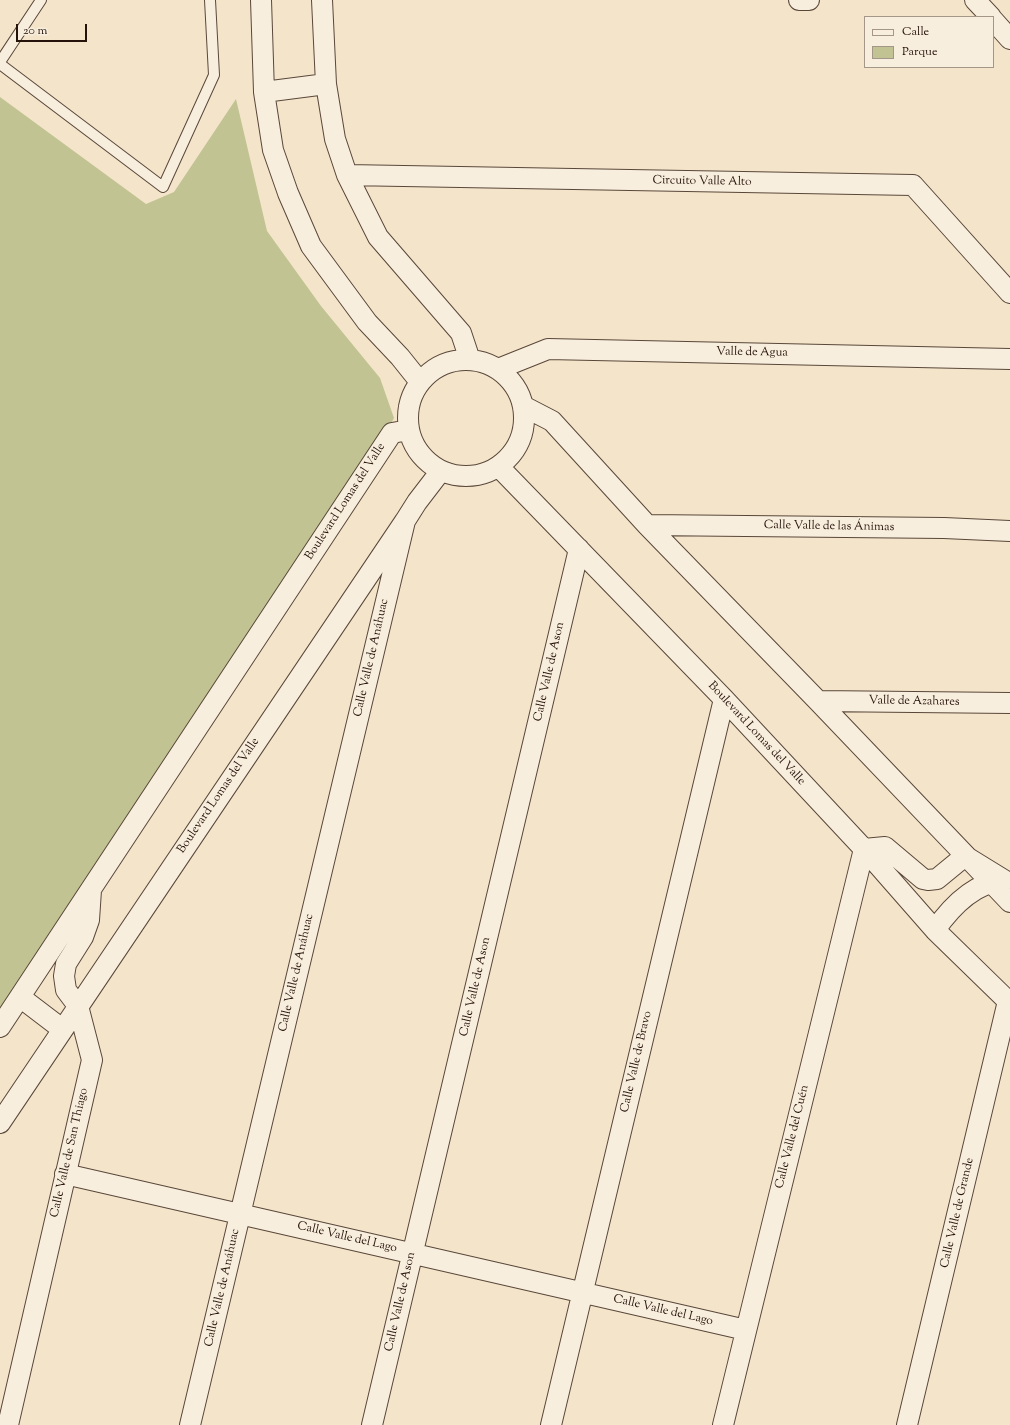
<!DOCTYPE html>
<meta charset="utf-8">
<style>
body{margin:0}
#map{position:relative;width:1010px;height:1425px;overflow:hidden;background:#f4e5ca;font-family:"Sorts Mill Goudy",serif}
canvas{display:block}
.legend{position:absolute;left:864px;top:16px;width:130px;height:52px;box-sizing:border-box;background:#f8eedd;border:1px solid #a49689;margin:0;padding:5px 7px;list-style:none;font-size:12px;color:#25120a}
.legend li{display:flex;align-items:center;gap:8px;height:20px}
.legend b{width:20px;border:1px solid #a49689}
.scale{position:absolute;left:16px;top:24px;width:71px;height:18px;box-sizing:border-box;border:2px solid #25120a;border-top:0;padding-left:5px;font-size:12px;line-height:14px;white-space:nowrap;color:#25120a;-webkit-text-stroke:3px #f8eedd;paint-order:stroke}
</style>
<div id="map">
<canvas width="1010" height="1425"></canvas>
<ul class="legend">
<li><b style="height:5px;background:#f8eedd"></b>Calle</li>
<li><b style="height:11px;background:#c1c392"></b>Parque</li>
</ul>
<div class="scale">20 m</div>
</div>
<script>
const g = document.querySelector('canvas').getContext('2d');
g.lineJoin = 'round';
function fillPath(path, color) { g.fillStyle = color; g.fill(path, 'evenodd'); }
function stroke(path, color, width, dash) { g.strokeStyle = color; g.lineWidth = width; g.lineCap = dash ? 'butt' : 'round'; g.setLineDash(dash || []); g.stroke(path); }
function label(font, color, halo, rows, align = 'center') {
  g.font = font + ' "Sorts Mill Goudy",serif'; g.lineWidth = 3; g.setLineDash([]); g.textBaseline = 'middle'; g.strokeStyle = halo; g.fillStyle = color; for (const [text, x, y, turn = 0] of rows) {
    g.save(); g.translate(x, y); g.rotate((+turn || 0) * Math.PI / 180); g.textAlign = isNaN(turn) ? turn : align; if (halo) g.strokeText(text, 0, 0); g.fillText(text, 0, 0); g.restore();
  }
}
fillPath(new Path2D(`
 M0 97 146 204 174 192 236 99 267 231 321 306 380 378 394 418 370 462 0 1010Z`), '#c1c392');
const service = new Path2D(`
 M0 62 41 0
 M0 64 163 187 214 75 210 0`);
const minor = new Path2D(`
 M261 0 264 92 273 150 288 193 311 246 367 322 400 357 420 382
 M322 0 326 84 335 139 347 175 378 237 461 333 470 360
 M799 0H809
 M975 0 991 17
 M993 20 1010 39
 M264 92 326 84
 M347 175 913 185 1010 293
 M408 418a58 58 0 1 1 116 0a58 58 0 1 1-116 0Z
 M498 369 548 349 1010 359
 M523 406 552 421 647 525 818 701 1010 902
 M499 467 724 699 864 849 935 930 1010 1003
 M647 525 944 528 1010 531
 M818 701 1010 703
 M935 930C951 907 973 884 1002 880
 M20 997 62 1029
 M0 1027 392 433 409 430
 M0 1123 405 521 417 502 440 472
 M65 1174 746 1330
 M8 1425 92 1060 78 1006 66 990 64 976 66 964 83 937 89 920 91 890
 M190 1425 405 521
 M372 1425 579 549
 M551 1425 724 699
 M723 1425 864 849 885 847 923 879 928 880 937 879 965 856 1004 880
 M907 1425 1008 1001`);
stroke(service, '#59473a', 12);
stroke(minor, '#59473a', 22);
stroke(service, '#f8eedd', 10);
stroke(minor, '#f8eedd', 20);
label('12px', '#25120a', '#f8eedd', [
 ["Circuito Valle Alto",702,182,1],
 ["Valle de Agua",752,353,1],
 ["Boulevard Lomas del Valle",346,502,-57],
 ["Calle Valle de las Ánimas",829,527,1],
 ["Calle Valle de Anáhuac",372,658,-77],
 ["Calle Valle de Ason",550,672,-77],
 ["Valle de Azahares",914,702,1],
 ["Boulevard Lomas del Valle",756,734,47],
 ["Boulevard Lomas del Valle",219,796,-56],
 ["Calle Valle de Anáhuac",297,973,-77],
 ["Calle Valle de Ason",476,987,-77],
 ["Calle Valle de Bravo",637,1062,-77],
 ["Calle Valle del Cuén",793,1137,-76],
 ["Calle Valle de San Thiago",70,1153,-77],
 ["Calle Valle de Grande",958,1213,-77],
 ["Calle Valle del Lago",347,1238,13],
 ["Calle Valle de Anáhuac",223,1288,-77],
 ["Calle Valle de Ason",401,1302,-77],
 ["Calle Valle del Lago",663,1311,13]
]);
</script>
